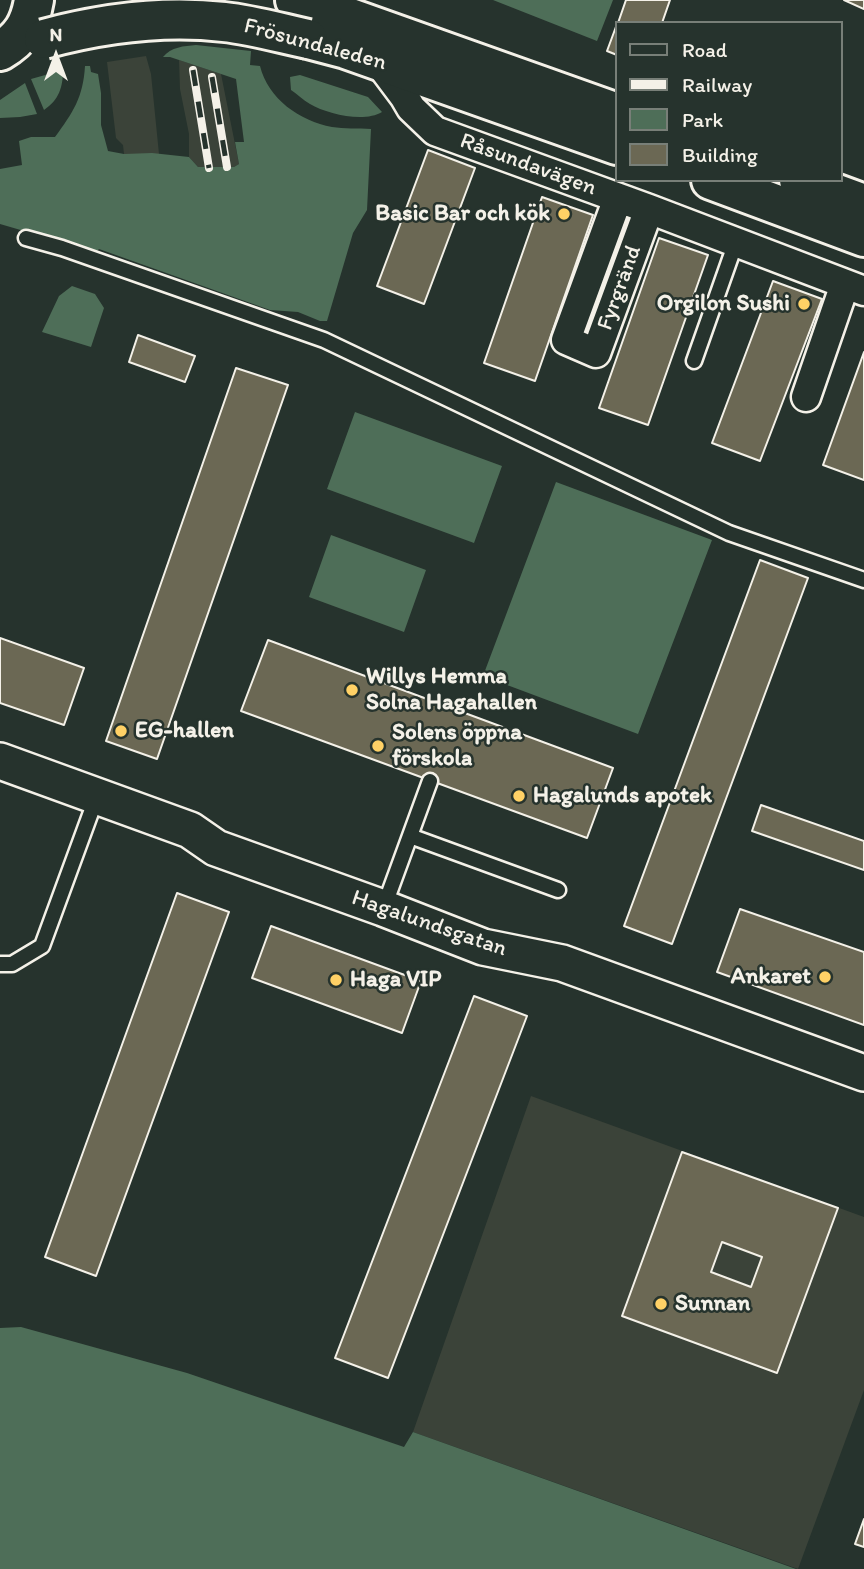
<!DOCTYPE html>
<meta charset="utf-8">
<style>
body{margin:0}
#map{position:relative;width:864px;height:1569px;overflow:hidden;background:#26332d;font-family:Itim,sans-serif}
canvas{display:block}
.legend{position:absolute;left:615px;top:21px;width:228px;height:161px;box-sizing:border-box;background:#26332d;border:2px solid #787f78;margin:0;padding:9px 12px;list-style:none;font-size:21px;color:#f4f1e8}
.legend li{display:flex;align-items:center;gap:14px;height:35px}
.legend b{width:35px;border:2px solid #787f78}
.north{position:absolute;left:21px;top:21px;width:70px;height:70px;-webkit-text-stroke:5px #26332d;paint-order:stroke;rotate:0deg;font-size:19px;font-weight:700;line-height:28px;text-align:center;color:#f4f1e8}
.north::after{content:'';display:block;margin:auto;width:24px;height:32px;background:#f4f1e8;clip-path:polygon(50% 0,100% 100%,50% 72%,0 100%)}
</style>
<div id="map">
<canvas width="864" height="1569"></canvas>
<ul class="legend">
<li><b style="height:9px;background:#26332d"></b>Road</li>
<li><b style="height:9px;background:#f4f1e8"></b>Railway</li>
<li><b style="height:19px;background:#4e6e58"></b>Park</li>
<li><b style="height:19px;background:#6b6854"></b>Building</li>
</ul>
<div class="north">N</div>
</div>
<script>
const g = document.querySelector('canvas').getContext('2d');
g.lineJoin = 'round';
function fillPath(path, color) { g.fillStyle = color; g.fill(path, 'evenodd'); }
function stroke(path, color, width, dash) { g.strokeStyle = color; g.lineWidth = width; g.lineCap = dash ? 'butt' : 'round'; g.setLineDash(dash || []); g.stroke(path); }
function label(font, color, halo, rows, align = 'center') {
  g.font = font + ' Itim,sans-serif'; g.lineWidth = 5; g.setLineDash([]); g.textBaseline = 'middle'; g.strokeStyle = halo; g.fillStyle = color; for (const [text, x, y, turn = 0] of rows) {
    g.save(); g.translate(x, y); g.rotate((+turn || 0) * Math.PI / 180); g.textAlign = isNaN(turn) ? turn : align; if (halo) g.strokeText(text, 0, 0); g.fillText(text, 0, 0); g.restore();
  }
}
fillPath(new Path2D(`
 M146 56 151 74 159 154H124L123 145 116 138 107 62Z
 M179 60 221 74 239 164 234 167H198L189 157V134L180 89Z
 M531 1096 864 1217V1390L798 1569 413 1432Z`), '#3b4339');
fillPath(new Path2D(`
 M493 0H613L597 41Z
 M196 45 251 51 250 65 260 66C268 99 300 121 332 127 344 129 358 128 371 129L367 210 353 233 327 321H320L298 312 270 310 99 249 96 252 0 224V169L22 165 19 141 31 137H55C73 112 83 98 85 66H90L91 72 98 74 101 93V125L108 151 124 154 152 153 189 157 198 167H234L239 164 235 142H244L236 79 170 57H163C171 47 184 46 196 45Z
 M63 70C63 87 59 100 44 110L31 79Z
 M300 75 368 97 382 112C364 123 327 114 310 104 303 100 297 94 291 90L290 77Z
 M25 83 37 114 20 117 0 118V100Z
 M72 286 95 294 104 308 91 347 42 332 59 296Z
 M355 412 502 466 474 543 327 489Z
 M556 482 712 540 638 734 483 676Z
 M331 535 426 570 404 632 309 597Z
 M21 1327 187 1373 404 1447 413 1432 796 1569H0V1328Z`), '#4e6e58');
const building = new Path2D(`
 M626 0H670L662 23H618Z
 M844 0H864V9Z
 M617 24V55L607 51Z
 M428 150 475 168 424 304 377 286Z
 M542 197 593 215 535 381 484 363Z
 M659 238 708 255 648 425 599 408Z
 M773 281 822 299 760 461 712 443Z
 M138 335 195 356 185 382 129 362Z
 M864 352V480L823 465Z
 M236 368 288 385 157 759 106 741Z
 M760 560 808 578 672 944 624 926Z
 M0 638 84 668 64 725 0 703Z
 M268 640 613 768 587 838 241 711Z
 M761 805 864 841V870L752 831Z
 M177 893 229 912 96 1276 45 1257Z
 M740 909 864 952V1025L717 972Z
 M271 926 421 981 402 1033 252 978Z
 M474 996 527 1016 388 1378 335 1358Z
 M682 1152 838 1208 777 1373 622 1316ZM722 1242 762 1257 751 1287 711 1272Z
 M864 1519V1547L855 1544Z`);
fillPath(building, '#6b6854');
stroke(building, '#f4f1e8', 2);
const service = new Path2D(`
 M26 238 62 248 324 340 729 533 864 580
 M694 361 736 242
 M410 836 558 890
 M384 907 430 781
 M0 964H12L42 946 97 796`);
const minor = new Path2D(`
 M377 60 404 96 411 108 435 131 649 209 864 291
 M618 198 566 340 596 353 649 209
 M806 397 845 284`);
const tertiary = new Path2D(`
 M0 761 190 830 216 848 383 908 483 947 562 963 864 1073`);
const secondary = new Path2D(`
 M295 0 308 3 617 113
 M308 39 346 49 617 145
 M0 51C22 38 30 24 34 0
 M711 180 864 237
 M799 180 864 204`);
stroke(service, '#f4f1e8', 19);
stroke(minor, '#f4f1e8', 33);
stroke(tertiary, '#f4f1e8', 40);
stroke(secondary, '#f4f1e8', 44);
stroke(service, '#26332d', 14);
stroke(minor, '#26332d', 28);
stroke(tertiary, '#26332d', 35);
stroke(secondary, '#26332d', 38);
const rail = new Path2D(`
 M193 70 209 168
 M212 77 227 167`);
stroke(rail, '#f4f1e8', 8);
stroke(rail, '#26332d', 5, [16]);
const secondaryBridge = new Path2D(`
 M44 39C103 23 162 15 224 22 252 25 280 33 308 39`);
stroke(secondaryBridge, '#f4f1e8', 44, []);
stroke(secondaryBridge, '#26332d', 38);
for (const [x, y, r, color] of [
 [564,214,7,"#ffd166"],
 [804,304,7,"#ffd166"],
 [352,690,7,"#ffd166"],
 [121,731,7,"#ffd166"],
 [378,746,7,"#ffd166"],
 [519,796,7,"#ffd166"],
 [825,977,7,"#ffd166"],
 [336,980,7,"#ffd166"],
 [661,1304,7,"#ffd166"]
]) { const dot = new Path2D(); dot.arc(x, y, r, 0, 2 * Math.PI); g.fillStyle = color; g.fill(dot); stroke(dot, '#26332d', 2.5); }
label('23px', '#f4f1e8', '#26332d', [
 ["Frösundaleden",315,45,15],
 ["Råsundavägen",528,165,20],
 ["Fyrgränd",620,288,-70],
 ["Hagalundsgatan",429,924,19]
]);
label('bold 23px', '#f4f1e8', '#26332d', [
 ["Basic Bar och kök",550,214,"right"],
 ["Orgilon Sushi",790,304,"right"],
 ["Willys Hemma",366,677],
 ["Solna Hagahallen",366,703],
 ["EG-hallen",135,731],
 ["Solens öppna",392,733],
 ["förskola",392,759],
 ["Hagalunds apotek",533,796],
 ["Ankaret",811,977,"right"],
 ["Haga VIP",350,980],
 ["Sunnan",675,1304]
], 'left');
</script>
